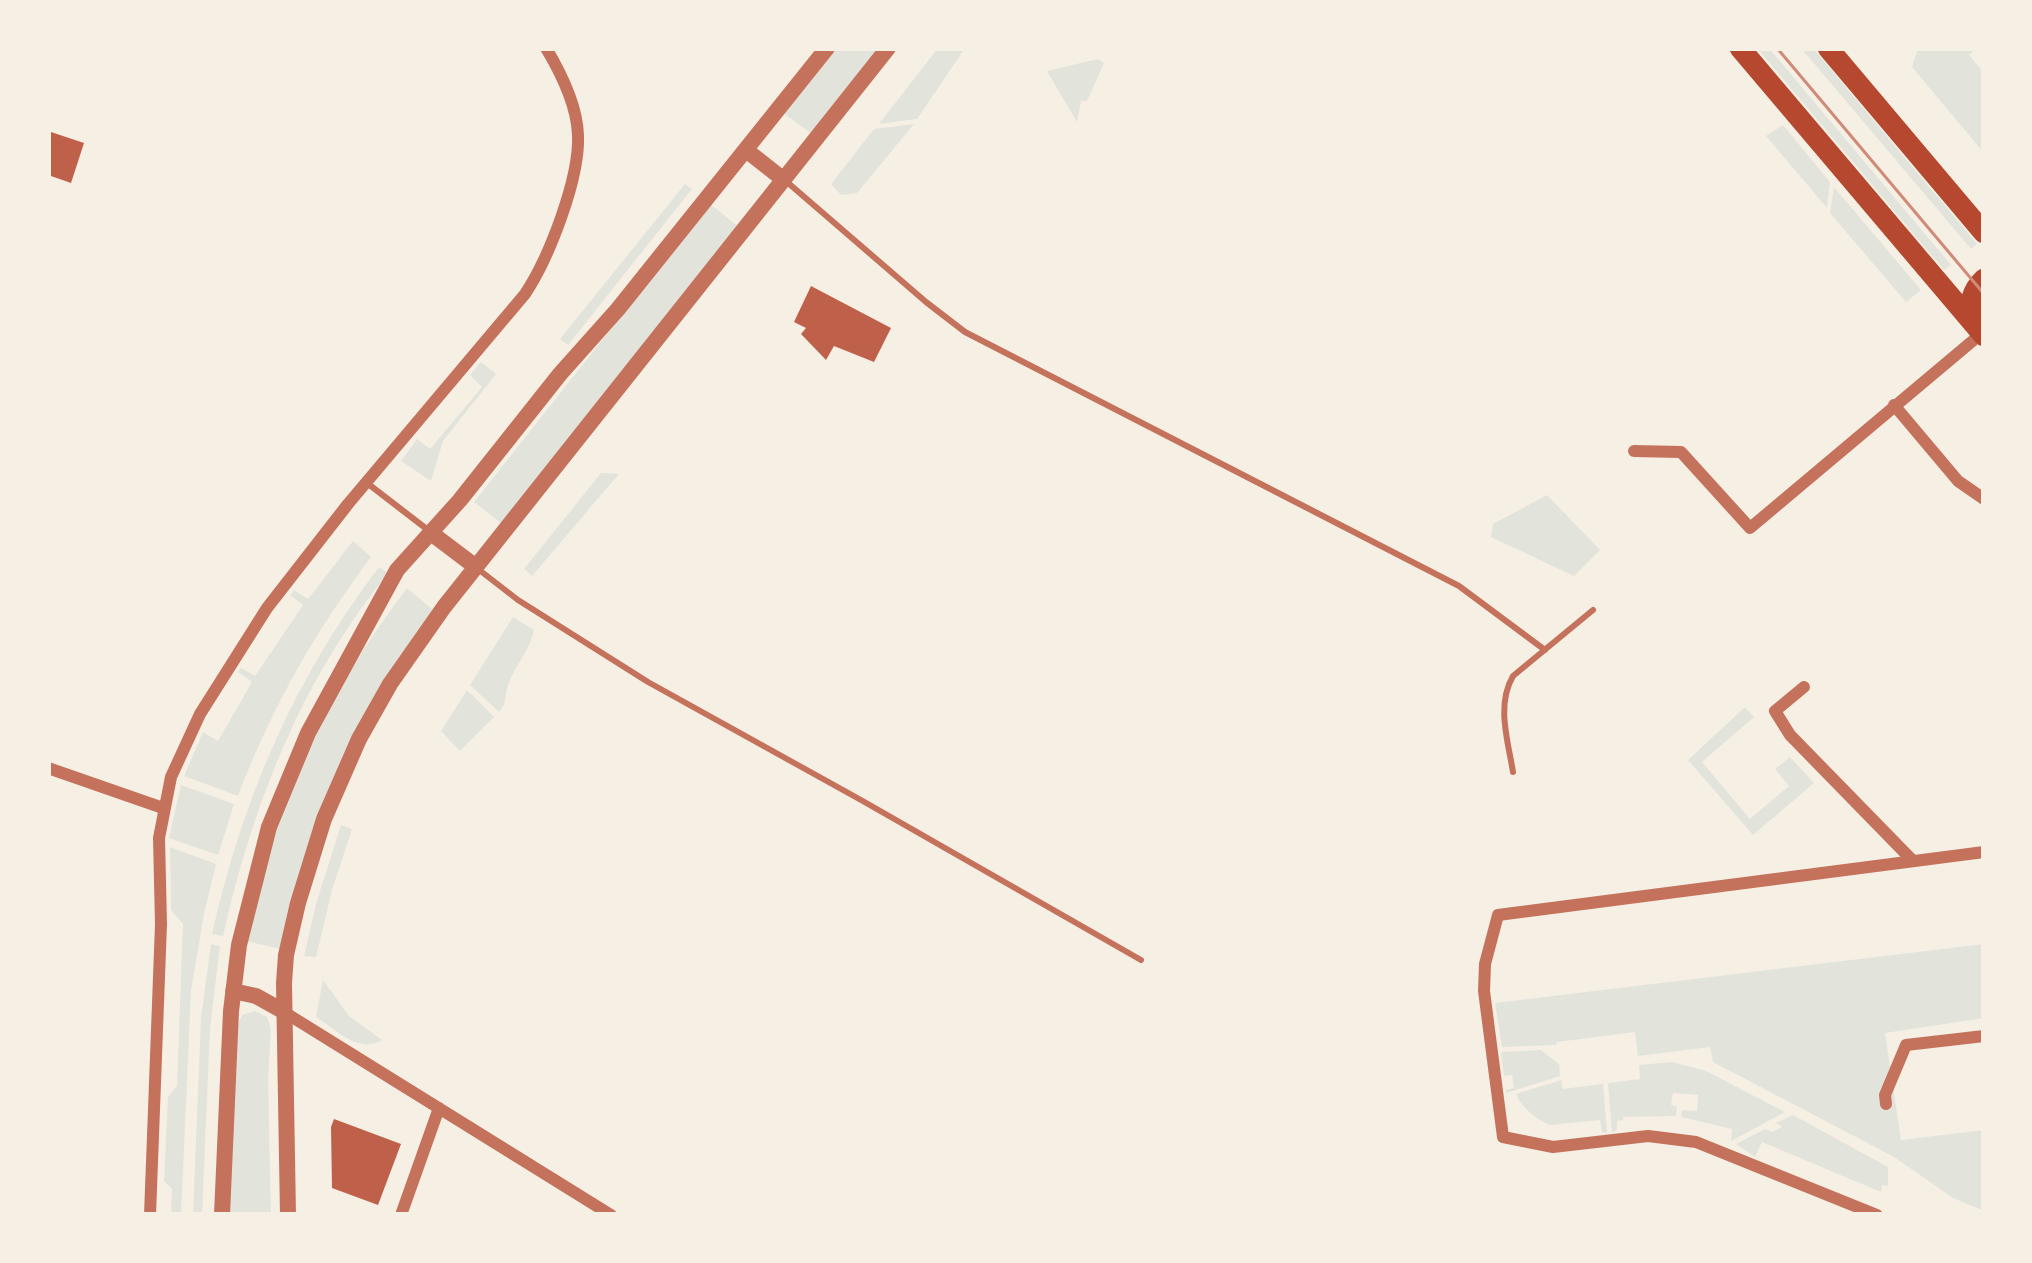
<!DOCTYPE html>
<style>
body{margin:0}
#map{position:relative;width:2032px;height:1263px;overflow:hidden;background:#f6efe4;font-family:Overpass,sans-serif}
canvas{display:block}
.frame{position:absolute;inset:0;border:51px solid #f6efe4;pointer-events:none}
</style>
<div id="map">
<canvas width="2032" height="1263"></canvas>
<div class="frame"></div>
</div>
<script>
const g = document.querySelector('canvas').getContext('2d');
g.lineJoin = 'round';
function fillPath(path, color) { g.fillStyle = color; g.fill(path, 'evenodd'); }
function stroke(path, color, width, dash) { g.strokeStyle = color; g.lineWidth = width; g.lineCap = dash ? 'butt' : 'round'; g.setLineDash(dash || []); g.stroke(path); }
fillPath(new Path2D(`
 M835 48H881L812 134 783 113Z
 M938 48H963V51L917 119 879 124Z
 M1757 48H1769L1951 265 1944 270Z
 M1801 48H1813L1977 244 1971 249Z
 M1918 48H1977L1969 55 1984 73V153L1912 67Z
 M1098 59 1104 63 1087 101H1081L1077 122 1047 71Z
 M914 124 857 193 841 195 831 184 874 129Z
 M1783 125 1830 182 1827 208 1766 136Z
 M685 184 692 189 568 345 560 339Z
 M1834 187 1921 290 1906 302 1830 213Z
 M710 204 739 227 502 524 474 502Z
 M481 362 496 374 443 441 431 481 401 461 417 439 430 449 482 387 470 375Z
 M601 473 619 474 532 576 524 569Z
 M1547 495 1600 550 1574 576 1491 537 1493 524Z
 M353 541 371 557C314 633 272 707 238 796L184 776 203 732 218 741 252 682 238 672 241 668 255 676 303 605 290 595 294 590 308 599Z
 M379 567 388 573C301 681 253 803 223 936L212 934C243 797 294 679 379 567Z
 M407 588 433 610 368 708 281 949 246 941C253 914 258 887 266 860 294 761 345 670 407 588Z
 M513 617 534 630C530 651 515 665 508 685 504 697 508 702 499 712L470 685Z
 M467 690 494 717 460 751 441 731Z
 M1745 707 1754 717 1702 762 1750 819 1789 786 1775 769 1790 757 1814 783 1753 835 1688 760Z
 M181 785 234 804 218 855 169 838Z
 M341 825 352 829 332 890 316 957 304 956 316 904Z
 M170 847 216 864 204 914 191 991 181 1215H171L172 1189 164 1181 168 1097 177 1086 183 924 171 910Z
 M211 944 220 946 210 1028 202 1215H193L201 1018Z
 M1984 944V1018L1885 1033 1901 1140 1984 1130V1211L1953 1198 1894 1157 1713 1062 1710 1047 1638 1056 1635 1032 1557 1042 1556 1045 1502 1047 1495 1003Z
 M323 980 349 1016 382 1040C359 1054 336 1030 316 1017Z
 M255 1011 267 1017 271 1029 268 1078 271 1215H228L237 1026 242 1015Z
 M1541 1050 1559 1064 1560 1076 1506 1093V1090L1514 1088 1512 1075 1504 1076 1501 1052Z
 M1672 1062 1706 1071 1785 1112 1731 1141 1732 1129 1681 1117 1682 1110 1697 1111 1698 1095 1673 1093 1671 1105 1677 1107 1676 1116 1623 1117V1120L1617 1121V1130L1612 1133 1608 1083 1640 1079 1639 1065Z
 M1561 1080 1563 1089 1603 1084 1607 1133 1602 1132 1600 1120 1550 1125C1538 1120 1522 1109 1516 1094Z
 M1793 1115 1888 1167V1186L1882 1185 1881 1192 1762 1142 1755 1157 1736 1144 1765 1129 1772 1132 1782 1127 1776 1123Z`), '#e2e4dc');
fillPath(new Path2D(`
 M48 131 84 143 71 183 48 175Z
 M811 286 891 328 874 362 834 346 826 360 801 334 806 328 794 322Z
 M334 1119 401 1144 378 1205 332 1188 331 1127Z`), '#bf614a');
stroke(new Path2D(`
 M787 182 926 302 965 332 1459 586 1545 650
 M367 483 428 530
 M478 569 518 600 648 682 861 800 1141 960
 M1513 772C1508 741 1496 705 1513 676L1593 610`), '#c5725c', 6);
stroke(new Path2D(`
 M1894 405 1958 481 1984 499
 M1634 451 1681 452 1750 528 1982 333
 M1804 687 1775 711 1790 735 1913 861
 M48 768 163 808
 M284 1012 611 1215
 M1886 1104 1885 1095 1906 1045 1984 1036
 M150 1215 161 924 159 838 171 777 200 714 267 608 348 504 525 294C549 258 580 178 578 135 577 105 561 73 546 48
 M401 1215 439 1108
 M1877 1215 1696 1142 1648 1136 1553 1147 1503 1137 1484 991 1485 964 1498 915 1984 852`), '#c5725c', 12);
stroke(new Path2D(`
 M746 150 784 180
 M431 533 476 567
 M233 991 256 996 283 1011
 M222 1215 231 1011 239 945 269 827 308 733 397 570 460 500 560 374 618 309 827 48
 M288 1215 284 983 286 955 298 903 324 819 359 739 390 684 444 607 888 48`), '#c5725c', 16);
stroke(new Path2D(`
 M1740 48 1984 336
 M1828 48 1984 233
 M1974 322C1967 306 1972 290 1984 279`), '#b5482f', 21);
stroke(new Path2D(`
 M1777 48 1984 294`), '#cf8b77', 3);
</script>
